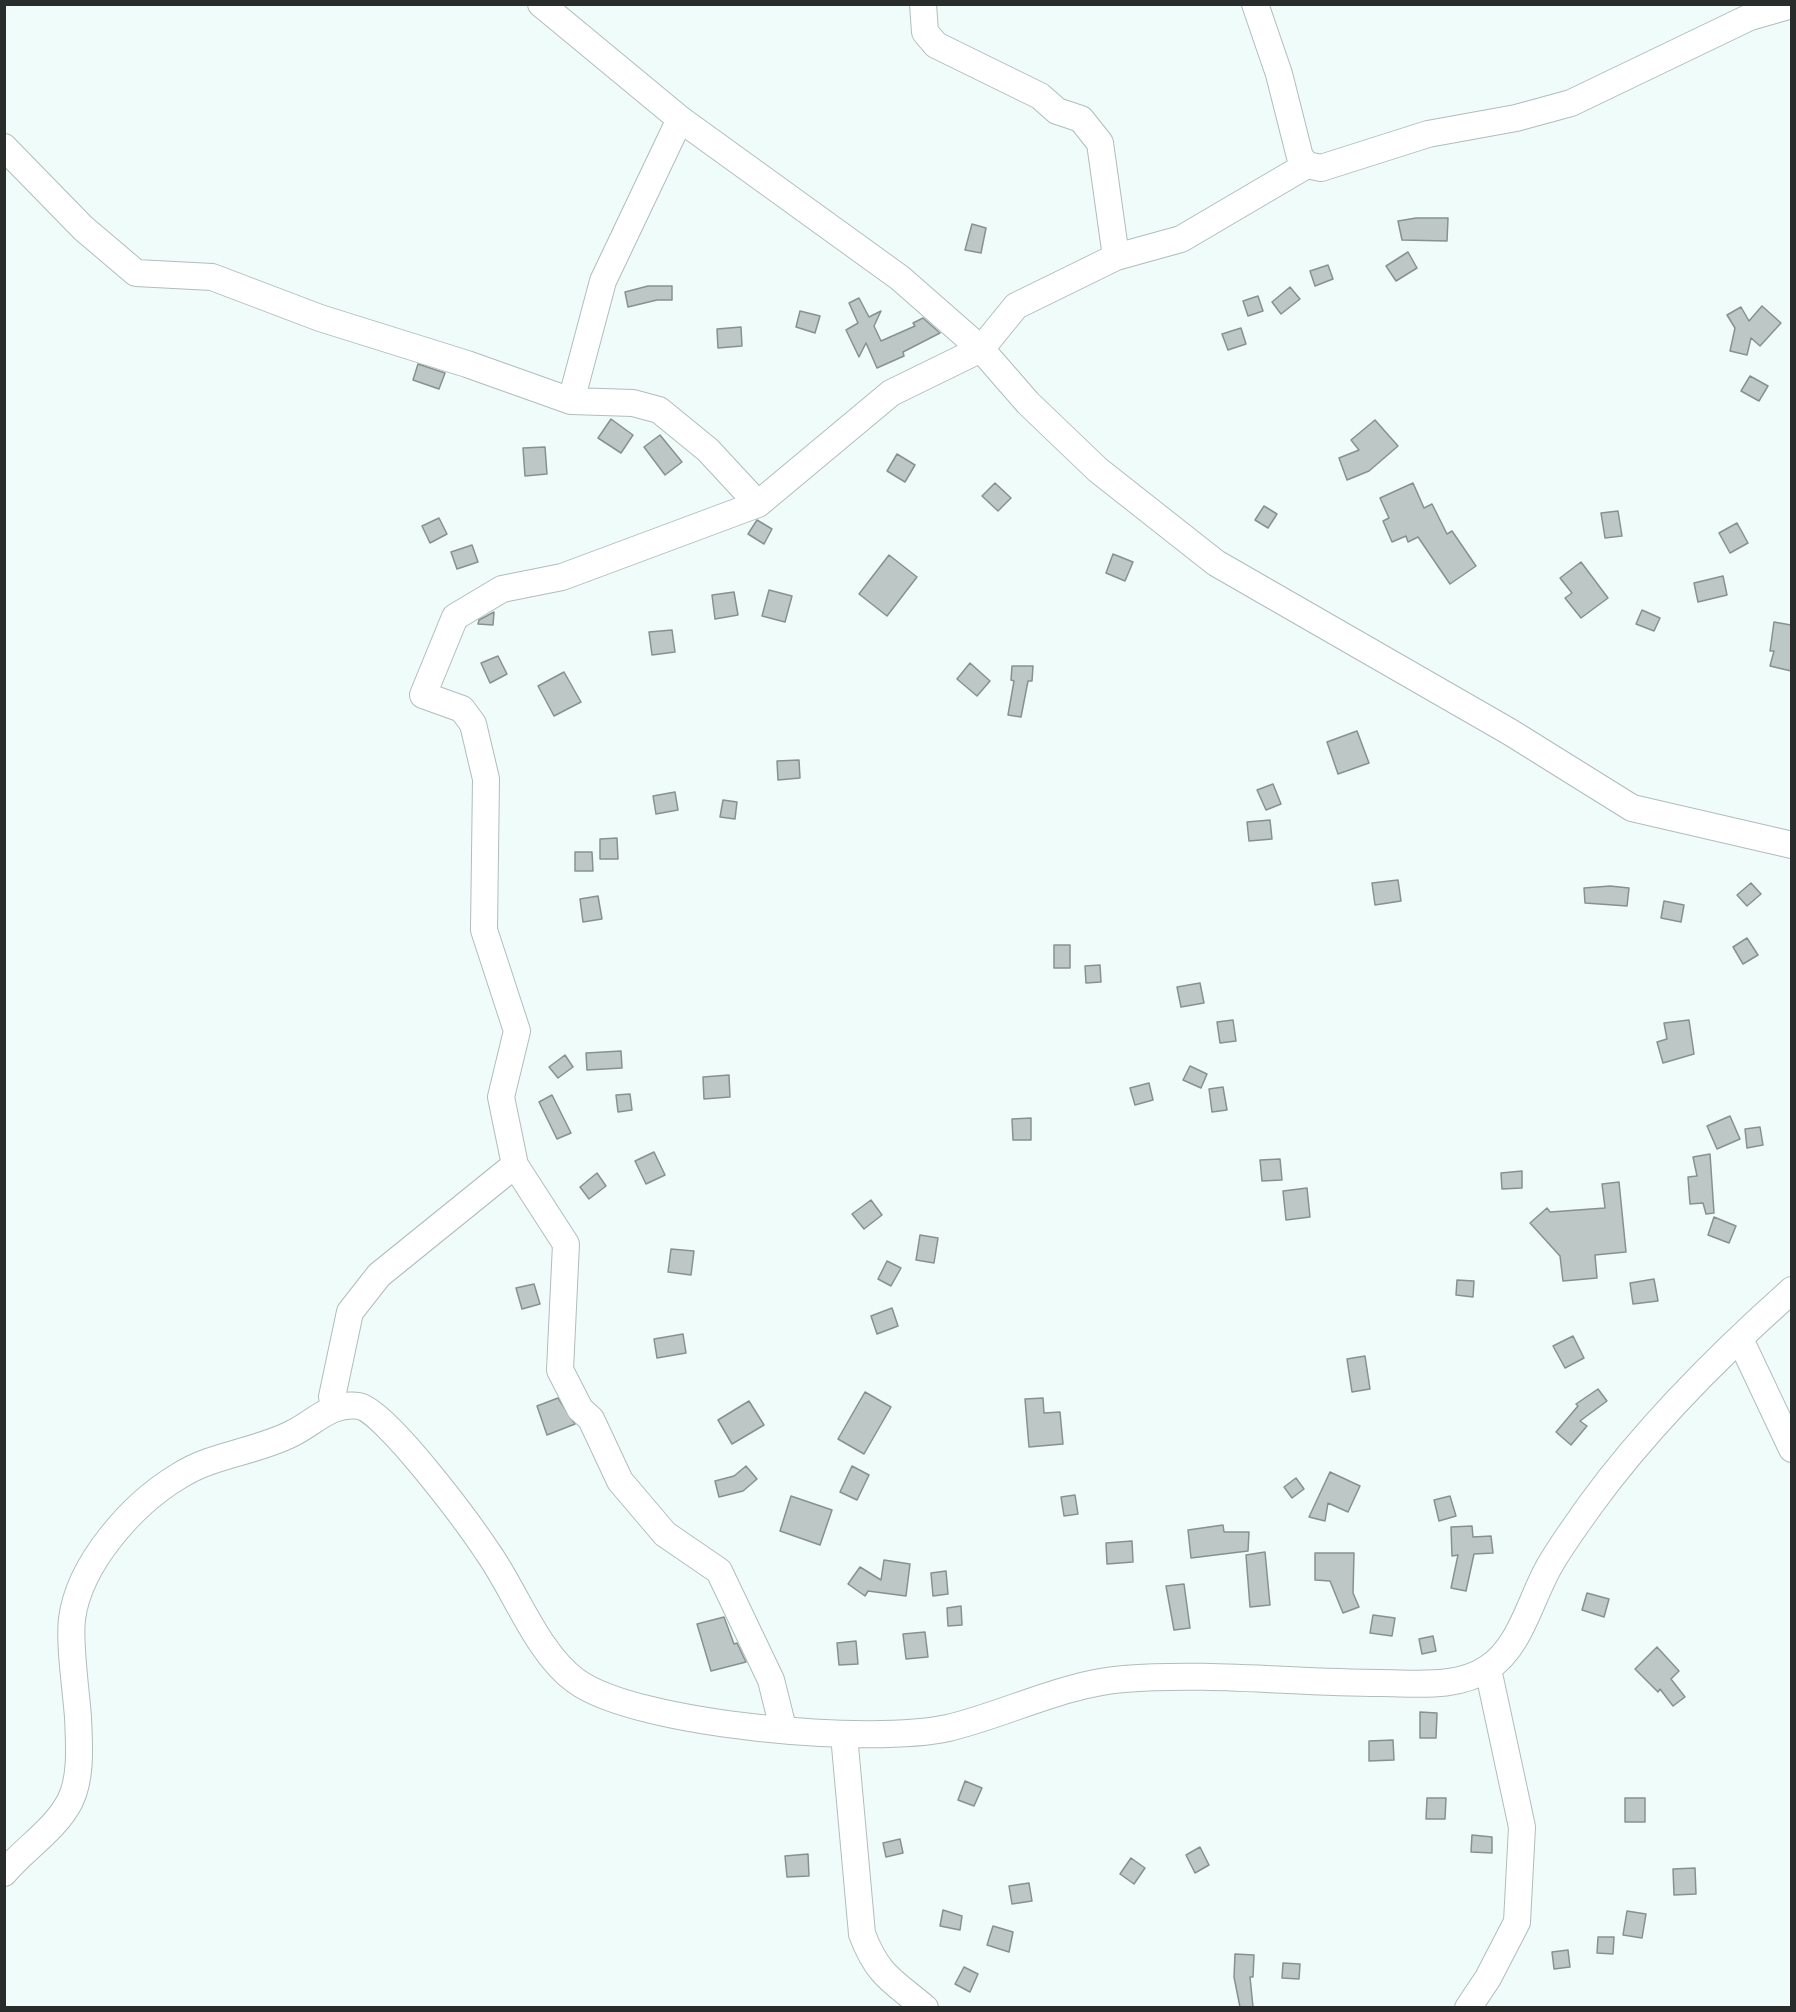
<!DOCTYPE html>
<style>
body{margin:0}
#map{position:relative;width:1796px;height:2012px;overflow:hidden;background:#f0fcfa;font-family:"Fira Sans Condensed",sans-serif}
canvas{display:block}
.frame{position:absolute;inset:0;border:6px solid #282d2c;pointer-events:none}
</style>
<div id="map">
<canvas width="1796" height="2012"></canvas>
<div class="frame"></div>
</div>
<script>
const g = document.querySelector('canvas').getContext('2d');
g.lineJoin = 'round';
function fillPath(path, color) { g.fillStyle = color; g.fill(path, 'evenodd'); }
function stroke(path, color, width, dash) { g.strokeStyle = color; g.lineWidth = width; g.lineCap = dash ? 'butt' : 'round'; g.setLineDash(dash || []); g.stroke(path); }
const building = new Path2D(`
 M1416 218H1448L1447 241 1402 240 1398 221Z
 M972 224 986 228 981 253 965 250Z
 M1408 252 1417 268 1396 281 1386 266Z
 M1328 265 1333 279 1315 286 1310 271Z
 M648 286H672V300H657L628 307 625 292Z
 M1290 287 1300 299 1281 314 1272 302Z
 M1258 296 1263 311 1248 316 1243 301Z
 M859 298 869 317 881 311 874 326 881 341 915 326 913 323 923 318 940 333 903 352 904 356 877 368 866 343 859 357 846 330 858 323 849 303Z
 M1762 306 1781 323 1760 346 1751 338 1747 355 1730 351 1735 328 1727 315 1741 307 1749 321Z
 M800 311 820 316 815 333 796 327Z
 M741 327 742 346 718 348 717 329Z
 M1241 328 1246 344 1228 350 1222 334Z
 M418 364 445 373 439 389 413 380Z
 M1750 376 1768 386 1759 401 1741 391Z
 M611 419 633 435 621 453 598 438Z
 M1375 420 1398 446 1369 471 1347 480 1339 458 1359 450 1351 440Z
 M660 435 682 462 665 475 644 447Z
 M545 447 547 474 525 476 523 448Z
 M897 454 915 465 905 482 887 471Z
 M995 483 1011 498 998 511 982 496Z
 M1413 483 1424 508 1432 504 1447 534 1452 531 1476 566 1450 584 1418 537 1408 542 1406 536 1392 542 1383 521 1389 518 1380 498Z
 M1264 506 1277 514 1268 528 1255 520Z
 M1618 511 1622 536 1605 538 1601 513Z
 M439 518 447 534 430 543 422 526Z
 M757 520 772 529 764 544 748 534Z
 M1737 523 1748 543 1730 553 1719 533Z
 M472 545 478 562 457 569 451 552Z
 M1113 554 1133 562 1125 581 1106 573Z
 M889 555 917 577 887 616 859 594Z
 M1581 562 1608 598 1581 618 1565 598 1572 593 1560 578Z
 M1723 576 1727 595 1698 602 1694 583Z
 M769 590 792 596 785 622 762 616Z
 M734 592 738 615 715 619 712 595Z
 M1642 610 1660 618 1654 631 1636 624Z
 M494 612 493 625 478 624 479 620Z
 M1774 622 1791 625V671L1770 666 1774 651H1770Z
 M672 630 675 652 652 655 649 632Z
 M498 656 507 674 490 683 481 663Z
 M970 663 990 681 977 696 957 679Z
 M1012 666H1033L1032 681H1028L1021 717 1008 715 1014 681 1011 680Z
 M564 672 581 702 554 716 538 686Z
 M1357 731 1369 763 1338 774 1327 742Z
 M799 760 800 778 778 780 777 761Z
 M1273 784 1281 804 1266 810 1257 790Z
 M675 792 678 810 656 814 653 796Z
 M723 800 737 802 735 819 720 817Z
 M1270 820 1272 839 1249 841 1247 822Z
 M617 838 618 859H600V839Z
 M575 852H592L593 871H575Z
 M1398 880 1401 901 1375 905 1372 883Z
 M1751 883 1761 894 1747 906 1737 895Z
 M1610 886 1629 888 1627 906 1585 903 1584 888Z
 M598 896 602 919 583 922 580 899Z
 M1664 901 1684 905 1681 922 1661 918Z
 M1747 938 1758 955 1743 964 1733 947Z
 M1054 945H1070V968H1054Z
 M1100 965 1101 982 1086 983 1085 966Z
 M1200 983 1204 1003 1181 1007 1177 987Z
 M1233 1020 1236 1041 1220 1043 1217 1022Z
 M1689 1020 1694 1054 1663 1063 1657 1042 1667 1039 1664 1023Z
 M621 1051 622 1068 587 1070 586 1053Z
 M565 1055 573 1067 558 1078 549 1067Z
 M1190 1066 1207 1074 1201 1088 1183 1080Z
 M729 1075 730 1097 704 1099 703 1077Z
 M1149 1083 1153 1100 1135 1105 1130 1088Z
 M1223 1087 1227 1110 1212 1112 1209 1089Z
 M630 1094 632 1110 618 1112 616 1095Z
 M552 1095 571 1133 557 1139 539 1102Z
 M1730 1116 1740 1139 1717 1149 1707 1126Z
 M1031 1118V1140H1013L1012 1119Z
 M1760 1127 1763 1145 1747 1148 1745 1129Z
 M654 1152 665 1175 646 1184 635 1161Z
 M1710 1154 1714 1213 1706 1214 1703 1203 1690 1204 1688 1177 1697 1176 1693 1157Z
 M1280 1159 1282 1180 1262 1181 1260 1160Z
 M1522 1171V1188L1502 1189 1501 1173Z
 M597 1173 606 1186 589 1199 580 1187Z
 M1619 1182 1626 1252 1595 1255 1597 1278 1563 1281 1560 1256 1530 1223 1547 1208 1550 1212 1605 1208 1602 1184Z
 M1307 1188 1310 1217 1286 1220 1283 1191Z
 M871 1200 882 1215 864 1229 852 1214Z
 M1714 1217 1736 1226 1729 1243 1708 1235Z
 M920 1235 938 1238 934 1263 916 1260Z
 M671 1249 694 1251 691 1275 668 1272Z
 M887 1261 901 1268 891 1286 878 1279Z
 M1654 1279 1658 1301 1633 1304 1630 1283Z
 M1457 1280 1474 1281 1473 1297 1456 1295Z
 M534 1284 540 1304 522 1309 516 1288Z
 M892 1308 898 1326 877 1334 871 1316Z
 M683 1334 686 1353 657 1358 654 1339Z
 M1573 1336 1584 1358 1565 1368 1553 1346Z
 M1365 1356 1370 1389 1352 1392 1347 1359Z
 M1598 1389 1607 1401 1580 1421 1587 1426 1571 1445 1556 1432 1578 1406 1576 1404Z
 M865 1392 891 1407 864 1454 838 1439Z
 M558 1398 575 1424 547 1435 537 1406Z
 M1043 1398 1044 1413 1060 1412 1063 1444 1029 1447 1025 1399Z
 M749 1401 764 1425 732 1444 718 1420Z
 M746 1466 757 1479 743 1491 719 1497 715 1481 734 1476Z
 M852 1466 869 1475 857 1500 840 1492Z
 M1330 1472 1360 1486 1348 1512 1328 1503 1325 1521 1309 1517Z
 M1296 1478 1304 1489 1292 1498 1284 1487Z
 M1075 1495 1078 1514 1064 1516 1061 1497Z
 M791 1496 832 1510 820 1545 780 1531Z
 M1450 1496 1456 1516 1439 1521 1434 1500Z
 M1223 1525 1224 1532H1249L1248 1551 1191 1558 1188 1530Z
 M1472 1526 1473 1537 1491 1536 1493 1553 1474 1554 1466 1591 1451 1588 1458 1555 1452 1556 1451 1527Z
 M1132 1541 1133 1562 1107 1564 1106 1543Z
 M1265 1552 1270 1605 1250 1607 1246 1555Z
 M1315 1553H1354L1353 1593 1359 1607 1343 1613 1330 1581 1315 1580Z
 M884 1560 910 1564 906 1596 868 1591 865 1596 848 1584 860 1567 881 1580Z
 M946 1571 948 1594 933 1596 931 1573Z
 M1184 1584 1190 1628 1174 1630 1166 1586Z
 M1587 1593 1609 1599 1604 1617 1582 1610Z
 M961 1606 962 1625 948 1626 947 1608Z
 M1373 1615 1395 1618 1392 1636 1370 1633Z
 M724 1617 734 1644 737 1643 746 1662 711 1671 697 1624Z
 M925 1632 928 1657 906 1659 903 1634Z
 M1433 1636 1436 1651 1422 1654 1419 1639Z
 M856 1641 858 1664 839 1665 837 1643Z
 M1657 1647 1679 1671 1671 1679 1685 1697 1673 1706 1660 1689 1658 1692 1635 1669Z
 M1420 1712 1437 1713 1436 1738H1420Z
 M1393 1740 1394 1760 1369 1761V1741Z
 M965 1781 982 1788 974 1806 958 1800Z
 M1427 1798H1446L1445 1819H1426Z
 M1625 1798H1645V1822H1625Z
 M1472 1835 1492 1837V1853L1471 1852Z
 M900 1839 903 1853 886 1857 883 1843Z
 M1200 1847 1209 1865 1195 1873 1186 1855Z
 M808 1854 809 1876 787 1877 785 1856Z
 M1131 1858 1145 1868 1134 1884 1120 1874Z
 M1695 1868 1696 1894 1674 1895 1673 1869Z
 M1029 1883 1032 1901 1012 1904 1009 1886Z
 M943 1910 962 1916 960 1930 940 1926Z
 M1627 1911 1646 1914 1642 1938 1623 1935Z
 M993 1926 1013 1932 1009 1952 987 1945Z
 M1598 1937H1614L1613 1954 1597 1953Z
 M1568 1950 1570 1967 1554 1969 1552 1952Z
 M1235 1954 1254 1955 1253 1977H1250L1253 2007H1240L1234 1977Z
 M1283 1963 1300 1964 1299 1979 1282 1978Z
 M964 1967 978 1974 970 1992 955 1984Z`);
fillPath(building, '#bdc8c6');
stroke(building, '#879290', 1.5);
const minor = new Path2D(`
 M541 4 680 119 900 278 981 349 1028 403 1098 470 1216 563 1510 732 1632 808 1792 845
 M923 4 925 32 936 45 1040 96 1057 111 1081 119 1100 143 1116 257
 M1255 4 1279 74 1300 157 1307 165 1321 168 1428 134 1516 118 1571 103 1750 17 1792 5
 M4 147 83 228 136 273 212 277 320 318 467 364 571 401 633 403 659 410 708 450 758 504
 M571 401 603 281 680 119
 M1740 1339 1792 1449
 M332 1397 350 1312 379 1275 515 1165
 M783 1728 771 1680 719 1571 665 1534 620 1481 591 1419 580 1409 560 1370 566 1244 515 1165 501 1097 517 1031 484 930 486 779 473 724 462 709 423 695 455 617 502 589 562 577 758 504 891 393 981 349 1016 306 1116 257 1181 239 1307 165
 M844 1735 862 1934C878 1976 892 1980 925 2008
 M4 1873C25 1848 55 1830 70 1801 82 1777 79 1743 78 1717 76 1690 69 1644 72 1619 79 1564 132 1504 179 1476 213 1454 257 1452 293 1433 315 1422 331 1402 359 1406 385 1410 469 1524 487 1551 515 1590 537 1653 576 1681 638 1726 874 1745 948 1728 1007 1714 1062 1684 1124 1679 1209 1672 1295 1683 1380 1683 1415 1683 1457 1689 1488 1668 1521 1647 1531 1597 1550 1565 1562 1544 1577 1524 1591 1504 1648 1426 1719 1355 1792 1290
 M1468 2008 1488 1978 1517 1922 1522 1827 1488 1669`);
stroke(minor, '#b1bdbb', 28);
stroke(minor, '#fff', 26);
</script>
